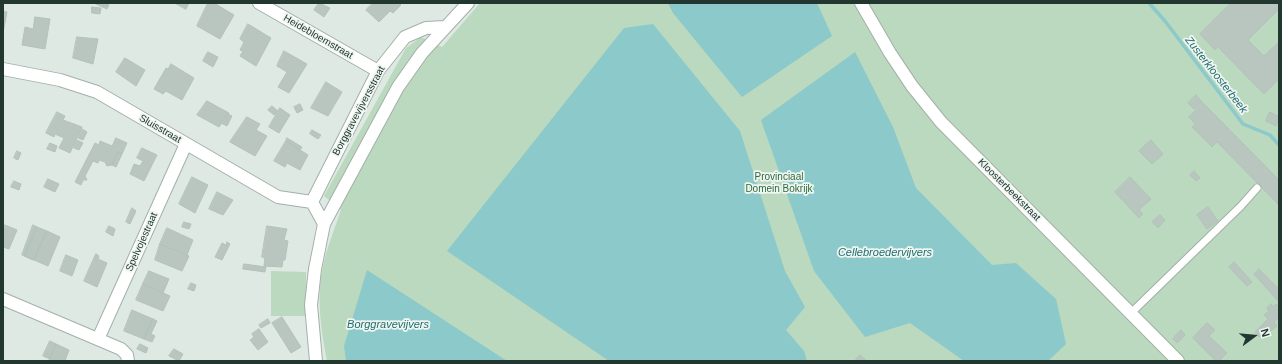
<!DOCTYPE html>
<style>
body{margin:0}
#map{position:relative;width:1282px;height:364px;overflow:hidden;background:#dfe9e3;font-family:Helvetica,sans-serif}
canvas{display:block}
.frame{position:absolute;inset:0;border:4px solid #22372f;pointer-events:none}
.north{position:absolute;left:1234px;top:316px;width:40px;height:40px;-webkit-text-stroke:3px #eff6f2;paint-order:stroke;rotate:74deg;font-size:11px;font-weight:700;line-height:16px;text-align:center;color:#22372f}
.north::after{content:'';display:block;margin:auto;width:14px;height:18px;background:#22372f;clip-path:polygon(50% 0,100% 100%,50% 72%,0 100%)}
</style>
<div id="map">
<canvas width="1282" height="364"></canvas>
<div class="frame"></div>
<div class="north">N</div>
</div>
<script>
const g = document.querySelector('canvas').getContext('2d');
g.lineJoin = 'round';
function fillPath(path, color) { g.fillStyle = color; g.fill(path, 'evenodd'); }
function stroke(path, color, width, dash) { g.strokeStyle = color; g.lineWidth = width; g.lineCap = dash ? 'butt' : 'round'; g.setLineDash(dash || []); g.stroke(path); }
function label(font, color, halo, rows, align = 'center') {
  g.font = font + ' Helvetica,sans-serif'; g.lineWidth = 3.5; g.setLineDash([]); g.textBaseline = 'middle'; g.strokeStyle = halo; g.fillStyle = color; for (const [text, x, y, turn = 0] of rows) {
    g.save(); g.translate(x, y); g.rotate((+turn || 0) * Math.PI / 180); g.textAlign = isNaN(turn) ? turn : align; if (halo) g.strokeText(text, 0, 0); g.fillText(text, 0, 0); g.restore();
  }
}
fillPath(new Path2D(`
 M480 3H1279V361H327C321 330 316 297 323 266 327 247 335 228 341 210L324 196 406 48 421 37 442 47Z
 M271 271 306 272V316H271Z`), '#bad9be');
fillPath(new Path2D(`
 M668 3H817L832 36 742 97 673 13Z
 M653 24 740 131 785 271 805 307 786 330 804 351 807 361H609L447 251 624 28Z
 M855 52 893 127 916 188 992 265 1016 263 1056 299 1066 344 1048 361H964L910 323 865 337 814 271 761 120Z
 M367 270 507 361H346L344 346Z`), '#8cc9ca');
stroke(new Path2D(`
 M1149 3 1165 21 1243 124 1270 135 1279 145`), '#8cc9ca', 3.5);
const building = new Path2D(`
 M97 3H104L109 5 107 9 96 4Z
 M175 3H189L186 9Z
 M208 3H214L234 15 220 39 197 26Z
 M319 3 330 8 324 17 314 10Z
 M373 3H398L401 5 393 13 390 11 379 22 366 10Z
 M1231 3H1275L1279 7V9L1248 40 1264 56 1279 42V79L1264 94 1218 47 1215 50 1200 34Z
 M92 7 101 8 100 14 92 13Z
 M3 11 7 12 3 33Z
 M35 17 50 19 45 49 22 45 25 27 33 29Z
 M248 24 271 38 256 66 240 56 243 51 240 50 244 42 240 39Z
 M77 37 98 39 93 64 73 58Z
 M284 51 307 64 289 93 278 87 287 72 277 66Z
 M208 52 218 57 213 67 203 61Z
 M125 58 145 70 136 86 116 72Z
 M171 64 194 78 182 100 166 91 163 94 154 89 166 68 168 69Z
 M326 82 342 92 328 116 311 108Z
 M1196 95 1202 102 1194 109 1188 103Z
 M207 101 229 113 219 127 197 115Z
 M1203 103 1279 180V205L1217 142 1212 147 1192 127 1195 124 1189 117Z
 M300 104 303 110 297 113 294 107Z
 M272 106 278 111 274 115 268 110Z
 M280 108 290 115 279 133 269 127Z
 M57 112 65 116 63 120 82 127 70 153 59 148 64 138 55 134 54 137 46 133Z
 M1270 112 1279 117 1276 126 1266 121Z
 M228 114 232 116 227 126 221 123Z
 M247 117 260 124 256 130 267 136 255 156 230 142Z
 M82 129 87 132 83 140 78 138Z
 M312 130 321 135 318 139 310 134Z
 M116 138 127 143 122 154 118 152 112 165 107 166 105 162 99 160 98 163 93 161 85 176 87 180H83L81 185 75 182 95 143 99 145 100 141 112 146Z
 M287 138 302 147 300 150 286 141Z
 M77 140 83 143 79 150 74 148Z
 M1151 140 1163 154 1152 164 1139 151Z
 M286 141 308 155 300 170 287 163 285 167 274 161Z
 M50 143 57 146 55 152 47 149Z
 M142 148 157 155 144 181 130 174 134 164 140 166 143 161 137 158Z
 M17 151 21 153 18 160 14 158Z
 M118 152 122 154 116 167 112 165Z
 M1194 171 1200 178 1196 181 1190 175Z
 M192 177 208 185 195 213 179 204Z
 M1130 177 1151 199 1139 210 1143 214 1139 218 1115 192Z
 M48 179 59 184 55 192 44 187Z
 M14 181 21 184 19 190 11 187Z
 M217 192 233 200 223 215 209 209Z
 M1208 207 1218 221 1207 229 1197 215Z
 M132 208 136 211 130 224 126 222Z
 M1160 215 1165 220 1158 228 1152 222Z
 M184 222 191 224 189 229 182 227Z
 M5 225 17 230 9 249 3 247V230Z
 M33 225 37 227 25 255 33 260 22 255Z
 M109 226 115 229 113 236 106 232Z
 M267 226 287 229 284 240 288 241 285 260H283L282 267 264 266 265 258 262 257Z
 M37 227 47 231 34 260 25 255Z
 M167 228 193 240 187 255 160 244Z
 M47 231 60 237 48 266 34 260Z
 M227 242 230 244 222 260 215 257 222 243 226 245Z
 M160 244 189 256 182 271 155 260Z
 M96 254 99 256 98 259 107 263 97 287 84 281Z
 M66 255 78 260 72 276 60 271Z
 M1234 262 1252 282 1247 286 1229 267Z
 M244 264 266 267 265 272 243 269Z
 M1259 269 1279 289V302L1254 274Z
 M149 271 169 279 163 293 143 284Z
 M191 283 196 285 194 291 188 289Z
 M143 284 170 296 163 311 136 300Z
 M1271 304 1273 307 1276 304 1279 307V318L1274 322 1277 326 1266 335 1264 333 1259 337 1255 332 1268 319 1264 315 1269 311 1267 308Z
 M132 310 153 319 144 339 124 331Z
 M282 317 301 347 291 353 272 323Z
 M153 319 157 321 151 334 155 336 152 342 144 339Z
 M268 319 270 323 261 328 259 325Z
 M1207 323 1215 330 1209 336 1227 353 1219 361H1216L1193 338Z
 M259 329 268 342 258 350 250 340 254 337 252 334Z
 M1181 330 1185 335 1177 343 1173 339Z
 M50 341 56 344 50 359 43 356Z
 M56 344 69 350 65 361H49Z
 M140 344 148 348 146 353 137 349Z
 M174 349 183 354 179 361 169 356Z
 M860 355 867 361H855Z`);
fillPath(building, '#b8c6bf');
stroke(building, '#b3c2b9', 1);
const lane = new Path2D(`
 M1131 313 1241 206 1257 188`);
const street = new Path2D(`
 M259 3 378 71
 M861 3 890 53 912 86 941 122 1178 361
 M3 69 60 80 97 92 278 197 312 202
 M324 224 312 202 378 71 405 37 426 28 444 27
 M3 299 121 349 127 355 128 361
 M98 339 186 144
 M316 361 311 305 315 269 324 224 398 87 422 53 468 3`);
stroke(lane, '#a3b0a9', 9);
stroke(street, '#a3b0a9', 14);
stroke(lane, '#fff', 7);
stroke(street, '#fff', 12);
label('10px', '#22372f', '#eff6f2', [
 ["Heidebloemstraat",318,37,30],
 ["Borggravevijversstraat",359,111,-62],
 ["Sluisstraat",160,129,30],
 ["Kloosterbeekstraat",1009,190,45],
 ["Spelvojestraat",142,242,-66]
]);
label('10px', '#306a3e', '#eff6f2', [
 ["Provinciaal",779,177],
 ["Domein Bokrijk",779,189]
]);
label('italic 11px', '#226c6d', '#eff6f2', [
 ["Zusterkloosterbeek",1216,75,52],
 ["Cellebroedervijvers",885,253],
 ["Borggravevijvers",388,325]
]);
</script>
